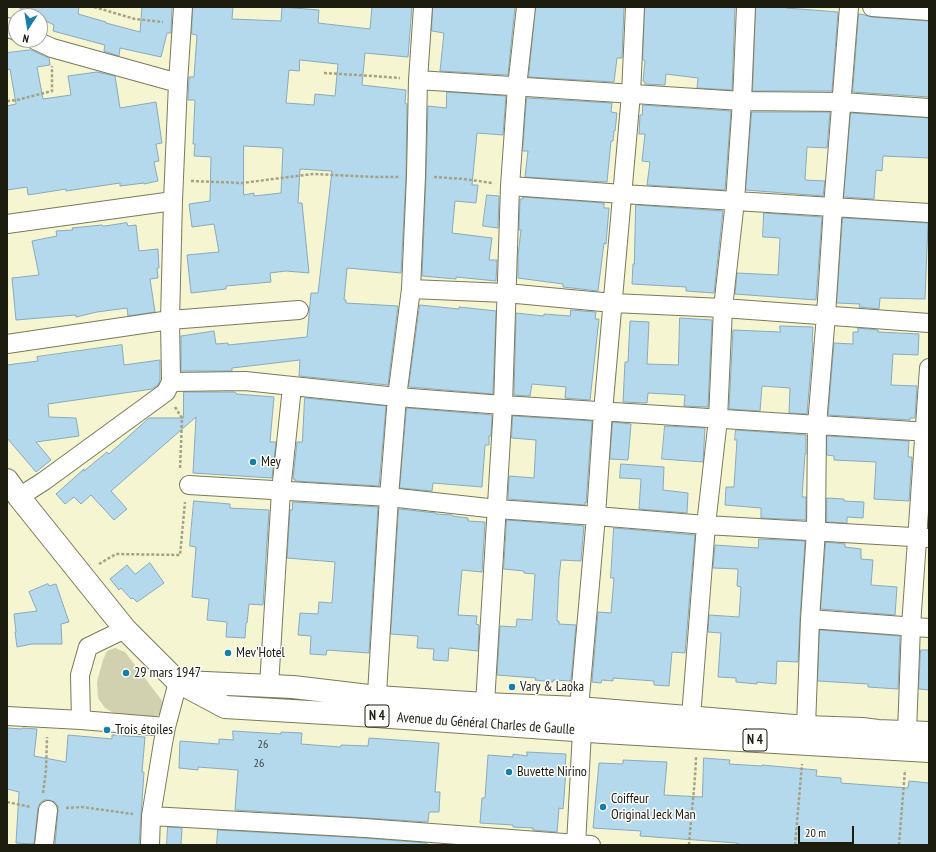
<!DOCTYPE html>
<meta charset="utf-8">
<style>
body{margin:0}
#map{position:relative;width:936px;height:852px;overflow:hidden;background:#f5f5d1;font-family:"PT Sans Narrow",sans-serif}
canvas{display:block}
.frame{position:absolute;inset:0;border:8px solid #1c1c0f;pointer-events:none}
.north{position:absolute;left:8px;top:8px;width:40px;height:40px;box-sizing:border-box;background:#fff;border:1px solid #a4a49f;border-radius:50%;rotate:192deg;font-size:11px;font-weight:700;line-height:16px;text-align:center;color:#1c1c0f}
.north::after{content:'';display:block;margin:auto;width:14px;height:18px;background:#167ea8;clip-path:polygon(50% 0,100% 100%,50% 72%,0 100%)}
.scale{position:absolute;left:798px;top:826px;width:56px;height:18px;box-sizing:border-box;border:2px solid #1c1c0f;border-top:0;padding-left:5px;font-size:12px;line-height:14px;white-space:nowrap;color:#1c1c0f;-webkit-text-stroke:3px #fff;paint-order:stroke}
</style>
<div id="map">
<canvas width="936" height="852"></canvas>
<div class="frame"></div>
<div class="north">N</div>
<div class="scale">20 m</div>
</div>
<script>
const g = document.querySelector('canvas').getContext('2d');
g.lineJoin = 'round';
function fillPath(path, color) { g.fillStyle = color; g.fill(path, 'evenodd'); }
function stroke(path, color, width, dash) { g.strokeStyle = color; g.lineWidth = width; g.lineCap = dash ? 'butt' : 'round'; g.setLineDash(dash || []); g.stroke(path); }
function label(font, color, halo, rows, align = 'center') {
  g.font = font + ' "PT Sans Narrow",sans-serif'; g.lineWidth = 3; g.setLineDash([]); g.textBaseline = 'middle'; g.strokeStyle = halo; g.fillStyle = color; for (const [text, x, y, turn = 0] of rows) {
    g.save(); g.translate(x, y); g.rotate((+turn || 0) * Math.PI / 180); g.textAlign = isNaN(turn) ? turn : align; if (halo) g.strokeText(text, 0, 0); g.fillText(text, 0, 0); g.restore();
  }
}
fillPath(new Path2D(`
 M115 648 125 652 163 702V708L162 712 157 716 150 719 117 715 105 708 98 698 97 682 103 660 107 651Z`), '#d2d1af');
const building = new Path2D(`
 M18 7H79L78 14 106 22V23L140 32 142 7H172L171 33H167L161 57 120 48 119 56 104 51 105 45 53 31 54 25 40 18V16H36Z
 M193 7H233L232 19 281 21 282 7 319 10 318 23 370 29 372 7H412L408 57 365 53 362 85 406 90 405 103 407 104 406 176 401 273 347 268 344 300H346V303L398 306 388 385 299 376 300 360 232 368V371H181V336L214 331 216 344 228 343V345L307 337 311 293H318L332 171 300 169 298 203H302L309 273 286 271 270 273 271 282 226 286V289L191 293 187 255 219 252 214 224 192 227 189 204 210 201 211 157 194 156 195 144H193L195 100H188L189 77H194L197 35 192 34ZM300 60 338 64 335 96 315 94 314 105 286 103 289 70 299 71ZM244 146 283 148 281 193 254 196V193L244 195Z
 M433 7H515L508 75 440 71 444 33 432 31Z
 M536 7H624L622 58H617L614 82 529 77Z
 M645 7H735L732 90 697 88 698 78 666 74 665 85 645 84V82L643 81 645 61 643 60Z
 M756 7H786V8L838 12 832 91H753Z
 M859 14 865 15 871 17 929 21V97L853 92Z
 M31 50 49 58 50 65 37 67 43 99 71 95 68 76 97 72 115 76 120 108 156 102 162 143 156 144 159 161 154 162 158 181 144 184V183L120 186V183L66 191V189L28 195 27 187 7 190V106L16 104 10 69 7 70V53Z
 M447 92 506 96 503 135 477 133 472 185H478L476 203 455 201 452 233 492 238 489 260H497L496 281 456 277V279L422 276 426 176 428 106 446 108Z
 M527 98 612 103 611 112 617 113 615 131H614L613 141H611L607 182 525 177 528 151H523Z
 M643 105 731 111 725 190 647 185 650 162 642 161 645 134H639L640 115H642Z
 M752 112H830L827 148 807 147 805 180 825 181 823 196 746 190Z
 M851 113 929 118V158L883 156 882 171 876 170 874 199 844 197Z
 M487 195 499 196 498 228 483 226Z
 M523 197 604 203V208H609L606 244 604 243 598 291 563 287V284L518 278V256L521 230H519L520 199H523Z
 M636 205 723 211 714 293 686 291V287L632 284 633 264H634Z
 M764 213 822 217 816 300 735 294 737 273 778 275 780 238 763 237Z
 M843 218 928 223 925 299 880 298 879 309 859 307 860 304 837 303Z
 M127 223 128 226 136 225 139 251 158 249 159 268H157L158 278 150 279 155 312 128 316 127 308 97 312 76 317V315L16 320 12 278 39 275 32 241 57 236 56 231 73 230 72 228 102 225 103 226Z
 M420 305 459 309V307L496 311 493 394 409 387Z
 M571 310 596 312 595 319H599L590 400 565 398 566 387 532 384 530 396 514 395 516 313 544 316V314L570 316Z
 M680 318 712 320 708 407 684 406 685 395 648 393 647 403 623 402 625 362H628L630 321 649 322 647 364 678 365Z
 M780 326 813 327 812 342H813L807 414 789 413 790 388 762 386 760 411 729 409 733 330 780 332Z
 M858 328 878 330V332L919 334 918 355 893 354 891 385 917 386 915 418H910V420L828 415 834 343 853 344V332H858Z
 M122 345 124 365 160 360V380L158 385 152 389 48 404 49 417 76 418 79 436 36 442 51 460 36 472 7 438V365L38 361 37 357Z
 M184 392H235L236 394 274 397 270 442H276L272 478 193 473 196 417 111 491 127 509 114 520 91 495 81 504 74 497 65 504 56 494 84 469V471L107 452 109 454 149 418H183Z
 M305 398 386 406 379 486 295 481V479H293L297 442H302Z
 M407 408 492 415 491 436H489V445H485L482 487 433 483 432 491 400 488Z
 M513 416 592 421 586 503 585 502V505L508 499 509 476 534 478 536 440 512 438Z
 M613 422 631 424 628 460 610 459Z
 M665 426 705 428 703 462 662 459Z
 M736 430 806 435V454H805L802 497H806V520L761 518V508L725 505 726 487H734L737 440H735Z
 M827 436 909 441 908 457H912L909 501 874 499 876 462 834 460V456L827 455Z
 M621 464 664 467 663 490 688 493 687 513 639 509 641 479 620 478Z
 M827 498 844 499V501L864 502 863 518 847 517V523L827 522Z
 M194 501 230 504V508L269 510 263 605 249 604 247 623H246L245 638 226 637 227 622 207 620 209 599 192 597 196 547 190 546Z
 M293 502 378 507 369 653 327 650 326 655 310 654 311 636 298 635 300 613 318 614 319 602 332 603 335 562 287 558 290 510H292Z
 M399 509 436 513V514L452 515V516L468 518V521L485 522 482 572 462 570 458 615 477 616 476 624 479 625 478 651 449 648 448 661 433 660 434 649 417 648 418 636 391 634Z
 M507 520 584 526 581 561 561 560 559 577 557 621H559V624L576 625 571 681 553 680V682L535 680 536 678 497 675 500 626 516 627 517 619 532 620 535 574 524 573V571L504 569Z
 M614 528 695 535 685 653 672 652 669 686 654 685V681L613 678V681L602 680 601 683 592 682 598 612 611 613 614 578H611Z
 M759 539 805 541 800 618 798 662 777 661 776 684 757 682V684L736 682V678L718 677 721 633 708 632 709 615 739 617 741 587 737 586 738 569 713 568 715 545 758 548Z
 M826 542 845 544V547L861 549V559L873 560 871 585 897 587 895 615 821 609Z
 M150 563 164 583 137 602 133 598 131 599 121 588 119 590 110 579 127 565 135 574Z
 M48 584 49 586 56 584 69 622 61 624 62 644H32L17 647 15 632H16L14 614 37 611 29 592Z
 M820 630 900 636 898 689 868 687V684L818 681Z
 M921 650H929V690L919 689Z
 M7 728 22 729V728L37 729 34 756 66 762 68 735 112 739V735L145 737 142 772H144L139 845H55L58 811V806L55 802 49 800H44L40 803 38 808 34 844 16 843 19 792 7 789Z
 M233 731 281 734V732L302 733 301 744 340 747 341 745 368 746 369 738 439 743 435 792H440L439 812H429L428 822 366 818 235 810 238 770 198 767V770L179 768 180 741 219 744V739L233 740Z
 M527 752 566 754 565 770H566L564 798 563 809 559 808 557 832 533 830V828L513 827V825L480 823 482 798H485L488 755 513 757V754L527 756Z
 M704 758 730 760 729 764 762 766V765L817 770 816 776 841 778V783L908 788 909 781 929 783V845H746L737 844V843L640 836 641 831 593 828 599 763 623 764V760L667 762 664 795 702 797Z
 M168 827 182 828 181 845H167Z
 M218 830 364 838 427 843V845H217Z`);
fillPath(building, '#b4d8ec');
stroke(building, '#88aabd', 1);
const street = new Path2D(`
 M872 7 929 11
 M7 27 16 31
 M35 40 52 48 178 83
 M418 80 742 101 842 102 929 108
 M510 186 623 194 929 213
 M7 224 173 201
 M411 289 506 293 613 303 723 308 929 323
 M7 344 170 320 299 310
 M171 382 245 381 397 397 503 405 929 432
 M189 485 389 497 497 509 596 516 706 525 929 538
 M19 497 44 481 166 392 171 382 170 320 173 201 178 83 183 7
 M810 619 929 628
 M269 686 281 491 292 387
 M485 704 503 405 510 186 517 87 526 7
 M376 710 389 497 397 397 411 289 416 176 418 80 423 7
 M7 716 81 720 166 727
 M691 717 706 525 718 419 723 308 735 201 742 101 746 7
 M81 720 80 675 88 647 125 629
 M806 727 810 619 816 531 817 425 826 315 833 207 849 7
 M907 732 911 626 929 368
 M151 816 365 828 591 845
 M44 845 48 810
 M150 845 151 816 163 743 166 727 178 682
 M576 845 582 731 579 708 596 516 603 412 631 94 635 7`);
const primary = new Path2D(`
 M7 480 19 497 125 629 178 682 225 707 376 716 603 732 929 751
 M184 682 293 687 377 697 485 704 579 708 806 727 862 729 878 731 929 733`);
stroke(street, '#7b7a5a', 20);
stroke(primary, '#7b7a5a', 24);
stroke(new Path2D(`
 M94 7 135 19 163 22
 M324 73 373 76 400 78
 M7 101 17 100 52 91V66
 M434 177 464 179 492 183
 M191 181 242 183 313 174 375 177H399
 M175 407 182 418 180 470
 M99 564 116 554 180 555 185 502
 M43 793 46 770 47 737
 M7 802 31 807
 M66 808 82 807 133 814
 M689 845C691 816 695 787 696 757
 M795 845 802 764
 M899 845 905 770`), '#a3a388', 2.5, [3, 2]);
stroke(street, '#fff', 18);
stroke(primary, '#fff', 22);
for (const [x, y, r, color] of [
 [253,462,4,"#167ea8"],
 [228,653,4,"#167ea8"],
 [126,673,4,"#167ea8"],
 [512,687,4,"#167ea8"],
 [107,730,4,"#167ea8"],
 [509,772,4,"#167ea8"],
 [603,807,4,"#167ea8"]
]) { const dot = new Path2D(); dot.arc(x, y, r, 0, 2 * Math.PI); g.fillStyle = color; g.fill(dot); stroke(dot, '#fff', 1.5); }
label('12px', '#424b46', null, [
 ["26",263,745],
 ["26",259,764]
]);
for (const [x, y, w] of [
 [377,716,24],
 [755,740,24]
]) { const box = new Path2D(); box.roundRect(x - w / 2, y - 11, w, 22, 3); g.fillStyle = '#fff'; g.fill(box); stroke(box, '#1c1c0f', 1); }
label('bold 13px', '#1c1c0f', null, [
 ["N 4",377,716],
 ["N 4",755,740]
]);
label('14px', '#1c1c0f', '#fff', [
 ["Mey",261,462],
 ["Mev'Hotel",236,653],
 ["29 mars 1947",134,673],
 ["Vary & Laoka",520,687],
 ["Trois étoiles",115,730],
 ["Buvette Nirino",517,772],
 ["Coiffeur",611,799],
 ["Original Jeck Man",611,815]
], 'left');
label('14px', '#1c1c0f', '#fff', [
 ["Avenue du Général Charles de Gaulle",486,724,4]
]);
</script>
